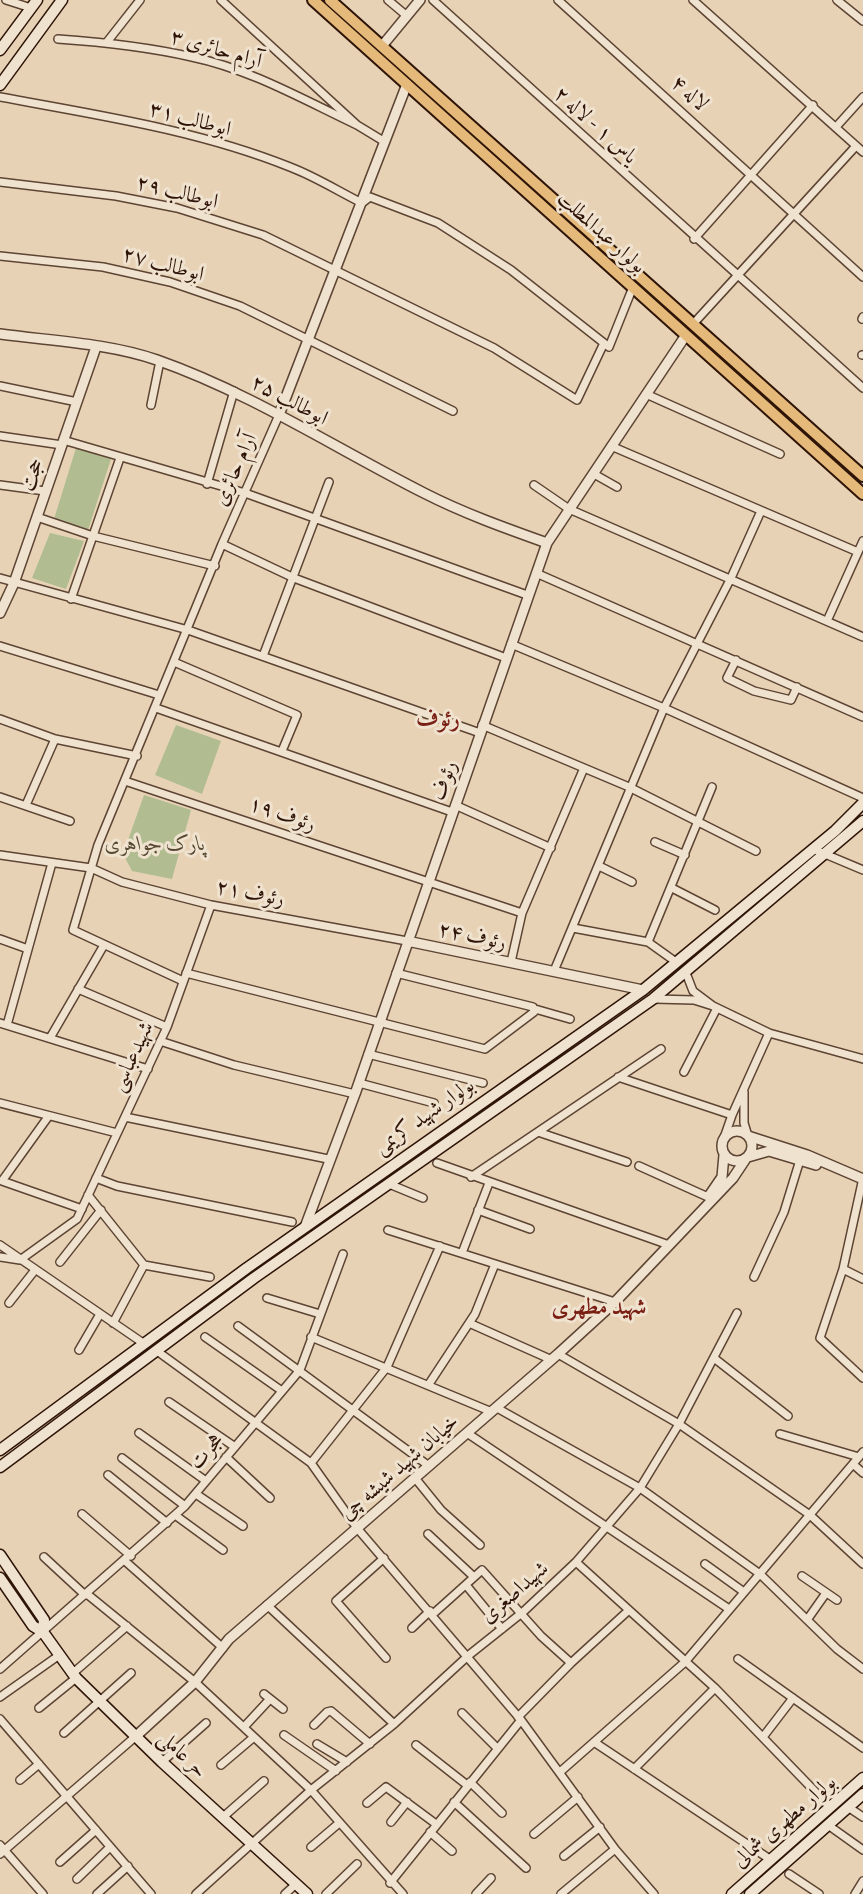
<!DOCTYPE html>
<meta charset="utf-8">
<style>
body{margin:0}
canvas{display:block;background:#e7d2b5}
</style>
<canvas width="863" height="1894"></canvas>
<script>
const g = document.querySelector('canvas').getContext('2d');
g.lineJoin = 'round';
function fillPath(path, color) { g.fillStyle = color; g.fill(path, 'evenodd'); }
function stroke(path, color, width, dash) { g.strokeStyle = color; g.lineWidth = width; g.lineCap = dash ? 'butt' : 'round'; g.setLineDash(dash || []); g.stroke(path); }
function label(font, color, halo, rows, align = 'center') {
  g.font = font + ' Alegreya,Amiri,serif'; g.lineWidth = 6; g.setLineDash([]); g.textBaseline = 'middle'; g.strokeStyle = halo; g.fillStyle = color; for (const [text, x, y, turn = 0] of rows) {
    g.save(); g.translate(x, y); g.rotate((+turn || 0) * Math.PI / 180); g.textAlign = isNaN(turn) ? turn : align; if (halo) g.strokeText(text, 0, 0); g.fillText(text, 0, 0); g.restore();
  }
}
fillPath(new Path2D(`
 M76 448 111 459 88 530 54 519Z
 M50 533 84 541 66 589 32 578Z
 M176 725 221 741 202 794 155 775Z
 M144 795 191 810 172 879 132 871 123 854Z`), '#b1bd91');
const minor = new Path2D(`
 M6 0 31 8
 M221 0 357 125 385 142
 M388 0 407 16
 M433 0 863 388
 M558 0 863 277
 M693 0 863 152
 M837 0 863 21
 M58 39C102 42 148 47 192 57 250 69 304 100 357 125
 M107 42 140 0
 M0 97C97 115 198 130 290 167 314 176 338 191 362 203L370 197 438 223 511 270 609 347 633 287
 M836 127 863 97
 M0 182 116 196 177 208 263 235 494 348 577 400 604 343
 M694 239 813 105
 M0 256 103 267 170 282 240 306 453 411
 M862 319 863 317
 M694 323 856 146
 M862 355H863
 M0 386 77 402
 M646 394 780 454
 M151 405 160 361
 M0 436 62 445
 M63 440 245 493 527 595
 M611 446 858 552
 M594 474 617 487
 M207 484 234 391
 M0 485 45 491
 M534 485 569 509 863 637
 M37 517 93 536 215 566
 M222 544 294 578 506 658
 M536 573 863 717
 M0 578 188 630 480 733
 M71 599 120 458
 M827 621 863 541
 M511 644 664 708 863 798
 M0 646 159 695
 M263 656 329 482
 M736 660 727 678 754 691 791 700 797 687
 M174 662 297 715 282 751
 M156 708 452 812
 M0 719 55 739 137 756
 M482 725 629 787 756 851
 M125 781 522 913
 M0 797 70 821
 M26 805 55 739
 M455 805 551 848
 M655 842 685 855
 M813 849 863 870
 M0 855 91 868 122 882 211 905 407 941
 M599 866 632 882
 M672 888 715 910
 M573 928 648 942 676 962
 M0 939 28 949
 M648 942 712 787
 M511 962 522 913 584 768
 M554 971 664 708 731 578 761 511
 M186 973 485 1049 534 1012 533 1007 396 973
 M183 981 73 930 98 845 222 544 279 415
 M78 989 167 1027
 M654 999 694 1000 713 1006 693 991 686 973
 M713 1006 769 1033 863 1059
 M535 1009 570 1019
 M0 1023 148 1069
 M7 1025 52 863
 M50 1038 104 945
 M160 1041 234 1065 355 1094
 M368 1054 483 1083
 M684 1072 717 1008
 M618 1077 732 1115
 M359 1083 434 1103
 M744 1092V1123L748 1136
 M0 1103 117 1133
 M48 1117 2 1181 82 1209
 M125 1117 328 1159
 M538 1132 627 1162
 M724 1138 732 1115 769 1033
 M437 1163 669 1245
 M639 1166 708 1197
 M471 1177 661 1049
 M96 1178 117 1186 292 1222
 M863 1178 843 1269 820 1338 863 1378
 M389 1184 423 1198
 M88 1195 144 1265 113 1323
 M478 1210 530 1229
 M388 1230 615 1302
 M0 1245 143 1343
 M462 1253 489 1183
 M0 1257 20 1260 77 1219 167 1027 211 905
 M60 1262 101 1210
 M144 1265 210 1277
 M843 1269 863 1279
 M754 1277 784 1212 800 1160
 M267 1298 320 1314
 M9 1303 35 1270
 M469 1323 552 1360
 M238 1326 429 1466
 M205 1337 282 1391
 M311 1337 492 1412
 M79 1350 100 1314
 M157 1351 311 1463 357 1528 521 1720 615 1849 654 1894
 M558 1354 679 1424 810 1515 863 1564
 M714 1358 788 1416
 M429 1384 475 1314 495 1264
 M169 1402 235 1447
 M497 1408 640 1488 760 1574 837 1649 863 1669
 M139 1433 206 1481
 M467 1433 729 1609
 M780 1434 859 1457
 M226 1457 270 1498
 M122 1458 185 1506
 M311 1463 387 1367 440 1246
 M854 1465 863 1473
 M108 1475 167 1523
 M415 1478 441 1510 480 1545
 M196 1494 243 1526
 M82 1514 131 1556
 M175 1515 223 1550
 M428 1534 474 1577
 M44 1557 85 1595
 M384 1558 336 1601 386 1658
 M125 1561 223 1648
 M576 1562 715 1688 830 1807
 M705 1564 744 1592
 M802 1576 837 1600
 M466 1585 502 1629
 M87 1594 195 1682 311 1790 403 1894
 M267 1605 394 1724
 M433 1614 482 1570 541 1636 571 1663
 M807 1620 826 1593
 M412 1628 430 1611
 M738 1659 863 1748
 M0 1669 185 1506 300 1370 343 1254
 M72 1674 127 1626
 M264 1694 283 1709
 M0 1697 58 1656
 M39 1708 76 1678
 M462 1713 497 1748
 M518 1717 571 1663 629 1610
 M0 1719 151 1894
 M314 1725 327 1712 331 1711 370 1744
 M244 1727 270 1699
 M64 1733 131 1673
 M284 1735 336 1771
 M763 1737 793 1698
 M594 1742 771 1860
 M317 1744 347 1762
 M416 1745 467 1785
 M162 1762 206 1723
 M221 1765 254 1737
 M634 1769 715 1688
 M560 1772 685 1662 863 1452
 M20 1780 39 1764
 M470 1782 502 1813
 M454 1802 526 1868
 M367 1803 386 1787 436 1824
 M848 1807 863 1817
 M222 1818 264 1781
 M391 1822 407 1802
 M828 1825 863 1850
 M430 1832 452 1851
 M534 1834 578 1797
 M0 1845 43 1894
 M311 1847 338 1824
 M0 1854 135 1737
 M564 1856 600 1827
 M60 1862 96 1830
 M789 1874 819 1894
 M77 1879 110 1847
 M390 1883 521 1720
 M97 1894 128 1866
 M196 1894 311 1790 394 1724 469 1655 523 1612 576 1562 640 1488 679 1424 737 1313
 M285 1894 296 1884
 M326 1894 357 1864
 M476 1894 491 1878
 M561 1894 615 1849
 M855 1894 863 1881`);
const tertiary = new Path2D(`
 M382 46 420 0
 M0 334C51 341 108 343 157 360 251 393 335 448 424 493 463 513 505 528 547 543
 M279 415 407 84
 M0 613 14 583 96 347
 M407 941 643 990
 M722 1146a15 15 0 1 1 30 0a15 15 0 1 1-30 0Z
 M748 1136 807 1155 863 1179
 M748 1157 769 1151 816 1165
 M709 1196 722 1177 724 1155
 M305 1227 355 1094 547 543 686 335
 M135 1737 195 1682 229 1639 558 1354 615 1302 733 1178 745 1160`);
const secondary = new Path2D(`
 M0 50 37 0
 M0 85 62 0
 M0 1450 247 1268 643 990 835 831 863 803
 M0 1467 254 1278 653 999 863 821
 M0 1555 44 1620 43 1632
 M0 1578 33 1626 43 1632 76 1678 162 1762 307 1894
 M732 1894 863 1778
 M750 1894 863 1794`);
const primary = new Path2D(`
 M313 0 863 494
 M330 0 863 476`);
stroke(minor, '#5d4433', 10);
stroke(tertiary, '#5d4433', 12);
stroke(secondary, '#2f1408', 13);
stroke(primary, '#2f1408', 14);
stroke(minor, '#efe2cf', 7);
stroke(tertiary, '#efe2cf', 9);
stroke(secondary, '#efe2cf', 10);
stroke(primary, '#e4b97a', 10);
label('21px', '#2f1408', '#efe2cf', [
 ["آرام حائری ۳",216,50,16],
 ["لاله ۴",689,94,42],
 ["ابوطالب ۳۱",190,120,15],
 ["یاس ۱ - لاله ۲",595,126,42],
 ["ابوطالب ۲۹",177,193,14],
 ["بولوار عبدالمطلب",601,233,42],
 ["ابوطالب ۲۷",163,265,15],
 ["ابوطالب ۲۵",289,401,28],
 ["آرام حائری",236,470,-66],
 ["حجت",33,475,-71],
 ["رئوف",445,781,-71],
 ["رئوف ۱۹",282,815,19],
 ["رئوف ۲۱",250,894,11],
 ["رئوف ۲۴",472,937,12],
 ["شهیدعباسی",133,1057,-65],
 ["بولوار شهید کریمی",425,1117,-35],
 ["هجرت",207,1452,-50],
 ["خیابان شهید شیشه چی",400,1468,-41],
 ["شهیداصغری",515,1593,-41],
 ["حر عاملی",182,1755,43],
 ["بولوار مطهری شمالی",785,1822,-41]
]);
label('italic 21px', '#564731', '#efe2cf', [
 ["پارک جواهری",155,845]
]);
label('bold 23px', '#7a1f14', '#efe2cf', [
 ["رئوف",438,720],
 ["شهید مطهری",599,1308]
]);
</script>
